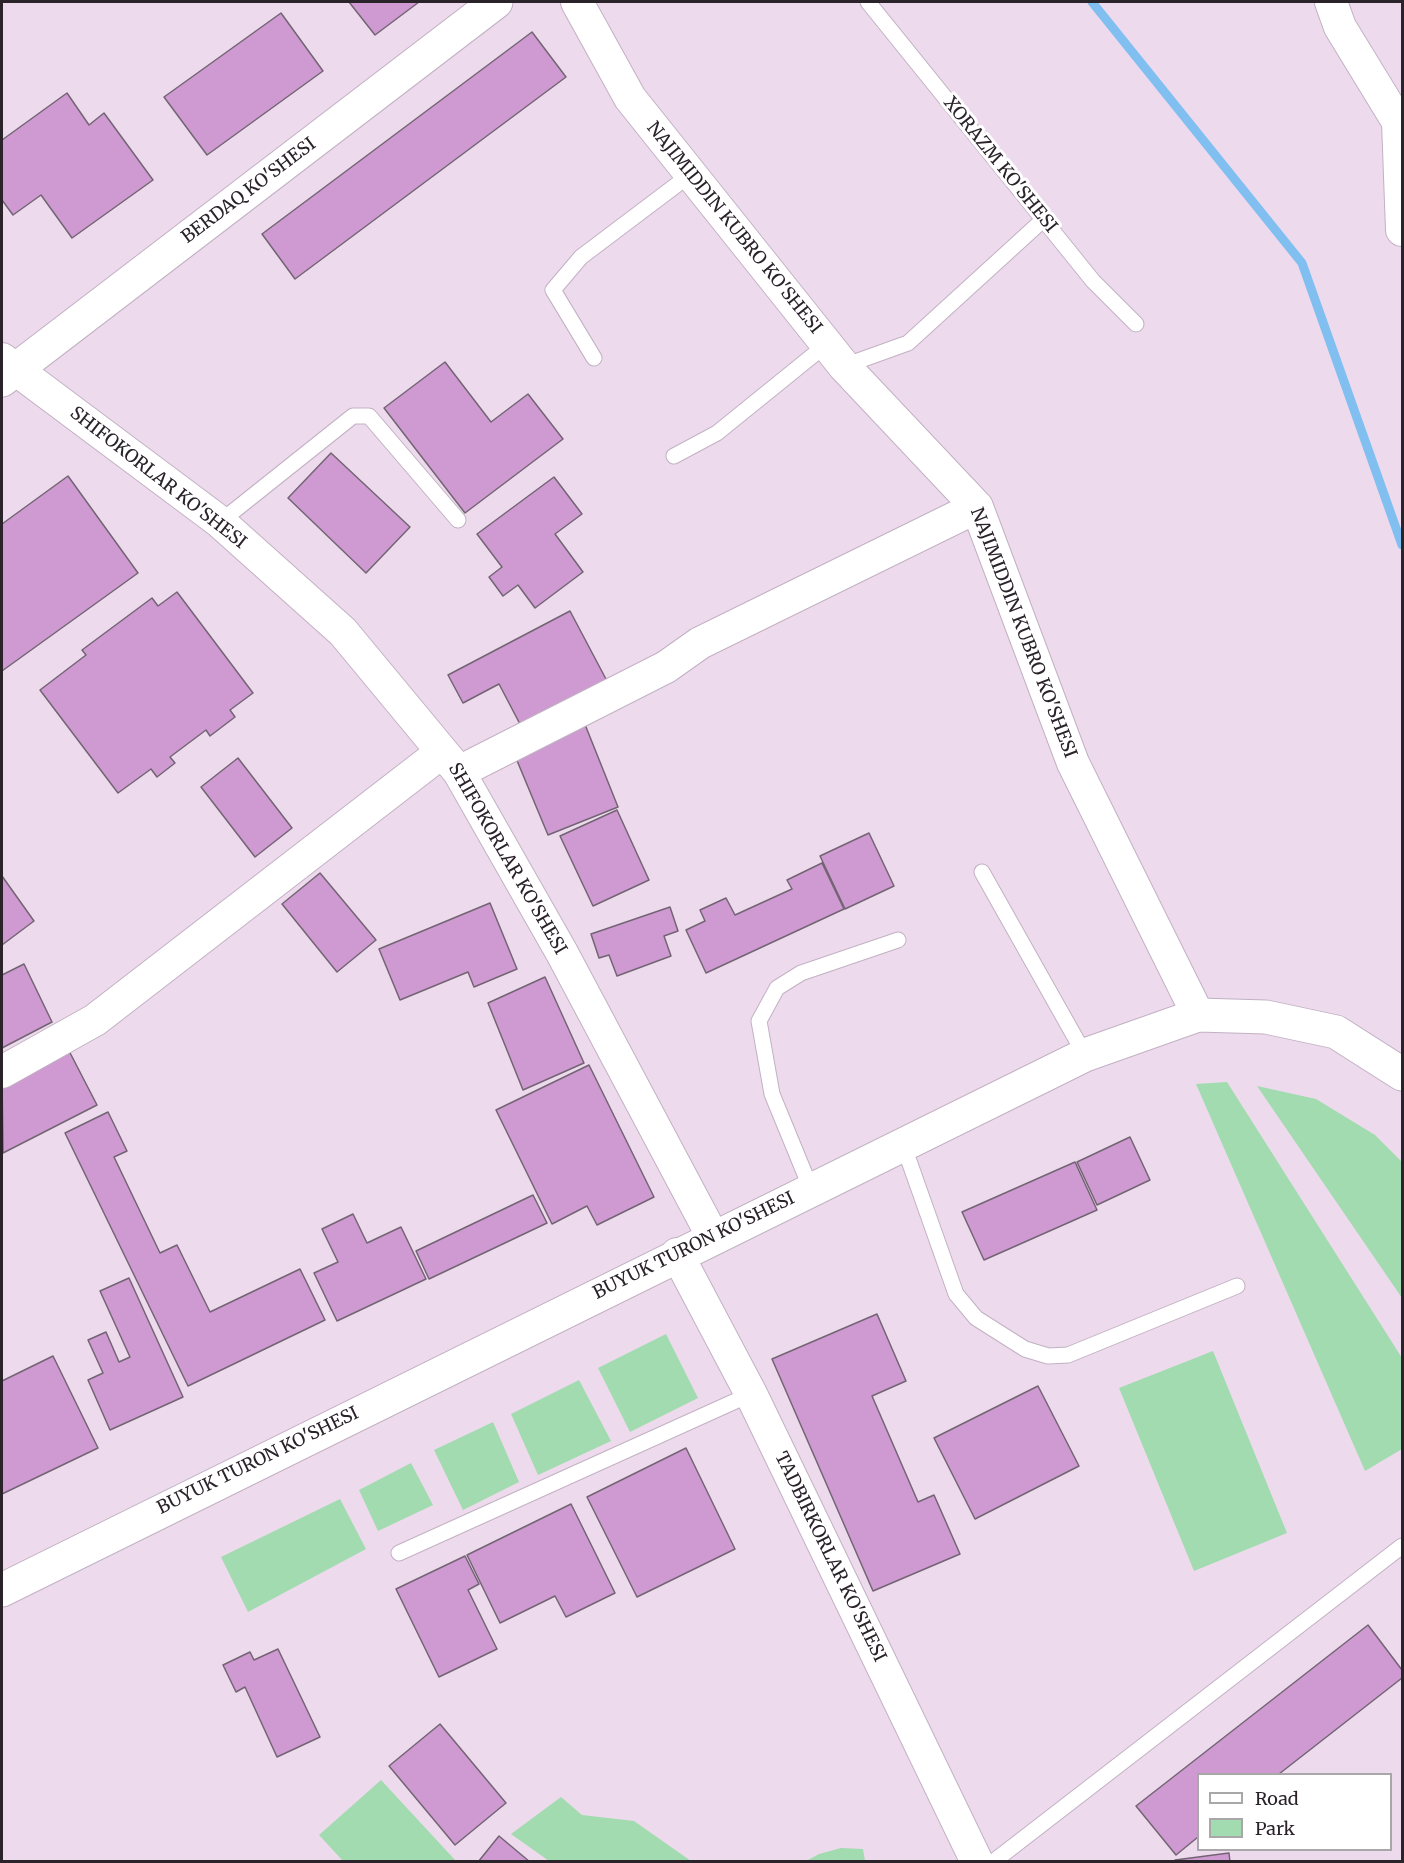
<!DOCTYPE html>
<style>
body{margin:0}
#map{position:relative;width:1404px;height:1863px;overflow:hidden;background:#eddbed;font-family:Merriweather,serif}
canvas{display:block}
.frame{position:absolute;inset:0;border:3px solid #2a232a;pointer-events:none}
.legend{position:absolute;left:1197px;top:1773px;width:195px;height:78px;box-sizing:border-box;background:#fff;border:2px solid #aaa7aa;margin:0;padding:8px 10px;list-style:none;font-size:18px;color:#2a232a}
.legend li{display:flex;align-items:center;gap:12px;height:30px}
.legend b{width:30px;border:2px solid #aaa7aa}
</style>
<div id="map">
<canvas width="1404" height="1863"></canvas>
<div class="frame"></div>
<ul class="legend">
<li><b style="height:8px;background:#fff"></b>Road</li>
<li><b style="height:16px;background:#a1dbaf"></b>Park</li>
</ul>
</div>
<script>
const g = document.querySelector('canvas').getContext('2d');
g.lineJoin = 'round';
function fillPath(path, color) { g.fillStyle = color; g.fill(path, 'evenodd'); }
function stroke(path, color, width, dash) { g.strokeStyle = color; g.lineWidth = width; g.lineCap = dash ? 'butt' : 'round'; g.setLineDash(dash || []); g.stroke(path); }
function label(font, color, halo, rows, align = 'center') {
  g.font = font + ' Merriweather,serif'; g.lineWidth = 6; g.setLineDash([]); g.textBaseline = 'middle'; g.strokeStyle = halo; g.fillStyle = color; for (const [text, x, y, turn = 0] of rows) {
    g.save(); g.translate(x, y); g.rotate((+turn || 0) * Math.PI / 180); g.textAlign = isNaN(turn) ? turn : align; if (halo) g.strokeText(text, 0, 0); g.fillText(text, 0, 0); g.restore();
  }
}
fillPath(new Path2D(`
 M1227 1082 1402 1358V1449L1365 1471 1196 1084Z
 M1257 1086 1316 1099 1375 1135 1402 1162V1298Z
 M666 1334 698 1398 630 1432 598 1368Z
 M1213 1351 1287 1533 1194 1571 1119 1388Z
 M579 1380 611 1441 538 1475 511 1414Z
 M493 1422 519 1482 463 1510 434 1450Z
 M411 1463 433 1505 378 1531 359 1490Z
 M340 1499 366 1549 248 1612 221 1557Z
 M381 1780 456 1861H343L319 1835Z
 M561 1797 582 1815 634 1821 691 1861H549L511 1834Z
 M841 1848 863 1849 865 1861H806L819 1854Z`), '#a1dbaf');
stroke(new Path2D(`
 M1092 2 1302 263 1402 545`), '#81bff1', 9);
const building = new Path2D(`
 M349 2H419L375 35Z
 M281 13 323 71 207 155 164 97Z
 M532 32 566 77 295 279 262 234Z
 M67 93 89 125 104 113 153 180 72 238 41 195 13 215 2 200V140Z
 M445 362 491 422 528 394 563 439 465 513 384 408Z
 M331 453 410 527 366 573 288 498Z
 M68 476 138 573 2 671V524Z
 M554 477 582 514 555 534 583 572 535 608 518 585 503 596 489 577 502 567 477 534Z
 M177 592 253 693 230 710 235 717 210 736 206 730 170 757 175 763 157 777 151 769 118 793 40 690 86 655 82 650 152 598 158 606Z
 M570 611 607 681 521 726 499 684 463 703 448 675Z
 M584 722 618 807 548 835 513 751Z
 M238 758 292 828 255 857 201 787Z
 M617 810 649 880 593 906 560 836Z
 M869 833 894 886 845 909 820 856Z
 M822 863 844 909 706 973 686 930 705 921 700 910 726 898 735 915 792 889 787 880Z
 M320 873 376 940 337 972 282 904Z
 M2 876 34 921 2 945Z
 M490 903 517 969 474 987 468 972 400 1000 379 949Z
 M670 907 678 931 664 936 671 956 617 976 609 955 599 958 591 934Z
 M24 964 52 1022 2 1048V975Z
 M545 977 584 1063 523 1090 488 1003Z
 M66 1045 97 1105 3 1153 2 1078Z
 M589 1065 654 1197 597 1225 587 1206 552 1224 496 1110Z
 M108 1112 127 1151 114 1157 160 1253 177 1245 210 1312 300 1269 325 1320 188 1386 65 1133Z
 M1130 1137 1150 1180 1097 1205 1077 1162Z
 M1075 1162 1097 1210 984 1260 962 1212Z
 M533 1195 547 1223 429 1279 416 1251Z
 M353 1214 367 1243 401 1227 426 1279 337 1321 314 1273 338 1262 322 1229Z
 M129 1278 183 1397 110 1430 88 1380 103 1373 88 1340 106 1332 119 1362 130 1357 100 1291Z
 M877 1314 906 1381 872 1396 918 1502 934 1495 960 1554 873 1591 772 1359Z
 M53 1356 98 1448 2 1494V1381Z
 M1038 1386 1079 1466 975 1519 934 1438Z
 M686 1448 735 1549 637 1597 587 1497Z
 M571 1504 615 1593 566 1617 555 1596 500 1623 467 1555Z
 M465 1556 479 1584 468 1590 497 1649 439 1677 396 1589Z
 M1368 1625 1402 1670V1678L1279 1774H1198V1837L1176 1855 1136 1806Z
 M278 1649 320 1737 277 1757 245 1687 236 1692 223 1665 250 1652 254 1660Z
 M440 1724 506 1803 455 1845 389 1766Z
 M499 1836 530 1862H478Z
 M1229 1853 1230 1862H1176L1175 1860Z`);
fillPath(building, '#ce9ad1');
stroke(building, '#736474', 1.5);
const lane = new Path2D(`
 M868 2 1093 281 1136 324
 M594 358 553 290 581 257 691 174
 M844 366 908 343 1044 219
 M674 456 717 433 827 344
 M220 522 353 416H369L458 520
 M982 872 1085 1055
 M903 1144 956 1294 976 1318 1025 1349 1048 1356 1068 1355 1237 1286
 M811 1189 772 1094 759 1021 777 988 801 973 898 940
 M399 1553 751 1394
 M993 1862 1402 1546`);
const street = new Path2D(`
 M577 2 630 98 844 366 977 507 1073 763 1198 1015
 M1331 2 1340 27 1398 122 1402 230
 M2 359 220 522 343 632 459 772 562 953 713 1237
 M459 772 666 667 700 643 977 507
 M2 1072 95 1020 442 752
 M677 1254 751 1394 977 1862`);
const secondary = new Path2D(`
 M2 380 496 2
 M2 1590 1085 1055 1198 1015 1266 1017 1336 1032 1402 1074`);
stroke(lane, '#c2b1c3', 17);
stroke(street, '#c2b1c3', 34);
stroke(secondary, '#c2b1c3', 35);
stroke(lane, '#fff', 15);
stroke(street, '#fff', 32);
stroke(secondary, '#fff', 33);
label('18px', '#2a232a', '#fff', [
 ["XORAZM KO'SHESI",1000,165,51],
 ["BERDAQ KO'SHESI",249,191,-37],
 ["NAJIMIDDIN KUBRO KO'SHESI",734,228,51],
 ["SHIFOKORLAR KO'SHESI",158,478,38],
 ["NAJIMIDDIN KUBRO KO'SHESI",1023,633,69],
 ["SHIFOKORLAR KO'SHESI",507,859,60],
 ["BUYUK TURON KO'SHESI",694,1246,-26],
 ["BUYUK TURON KO'SHESI",258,1461,-26],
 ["TADBIRKORLAR KO'SHESI",830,1557,64]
]);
</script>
